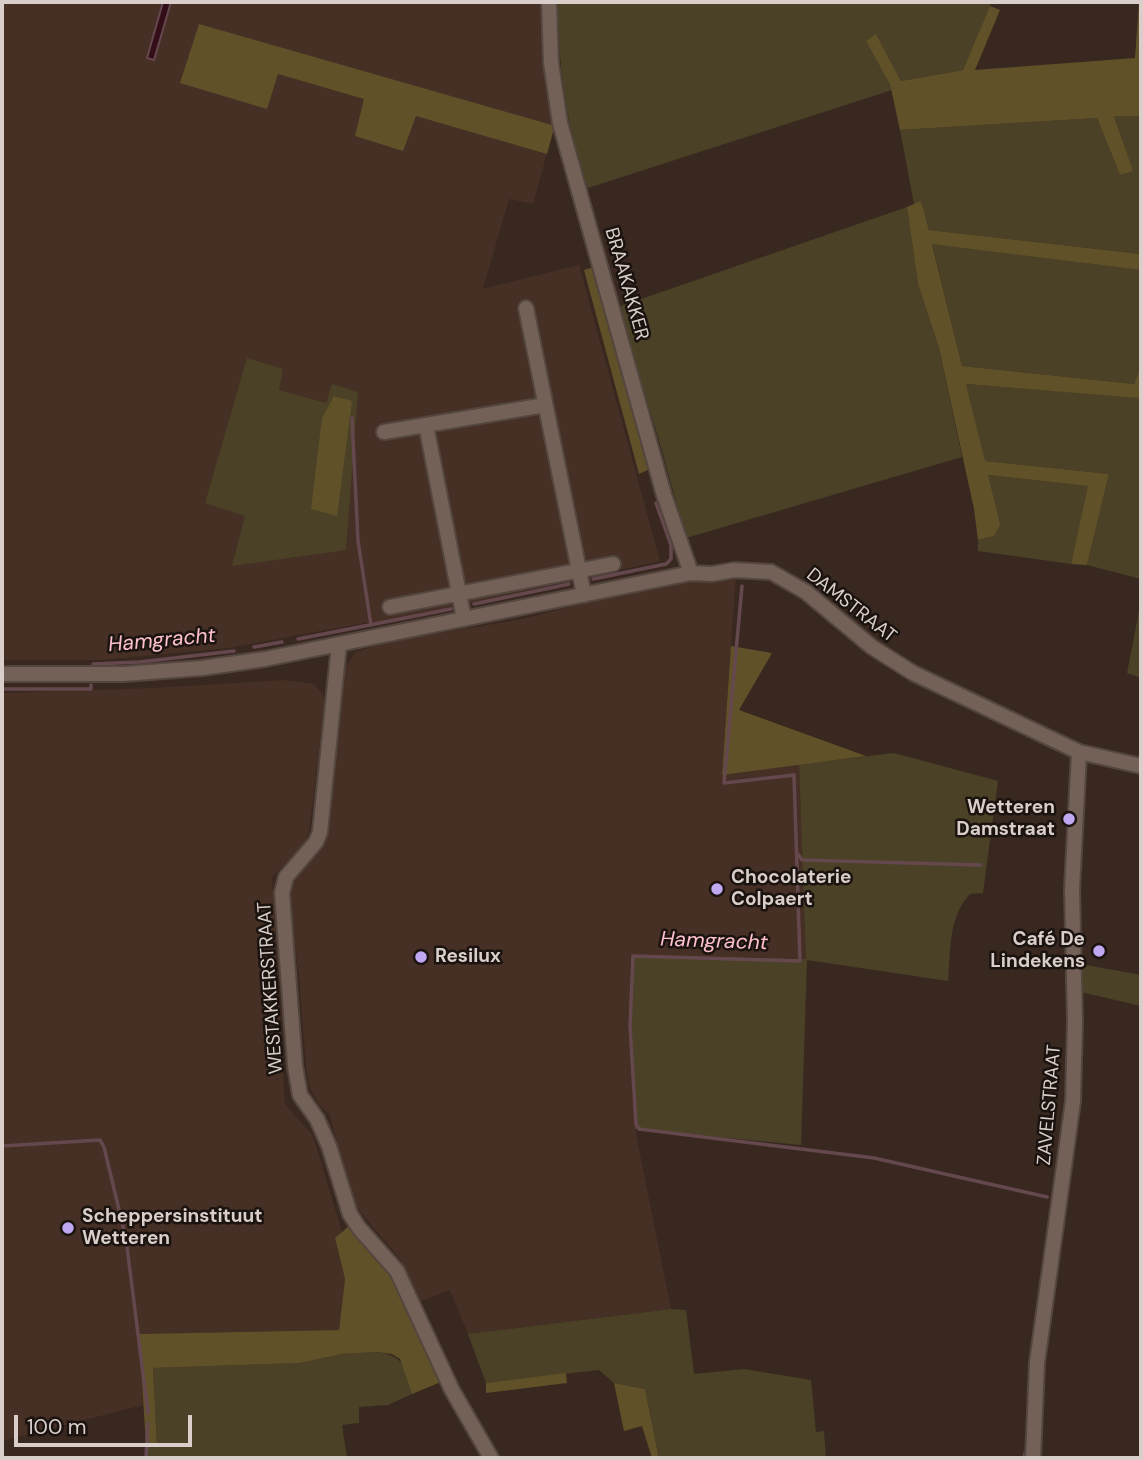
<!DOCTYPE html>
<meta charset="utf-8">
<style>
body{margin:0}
#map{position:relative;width:1143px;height:1460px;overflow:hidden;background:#392820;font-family:"DM Sans",sans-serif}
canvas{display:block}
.frame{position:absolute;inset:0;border:4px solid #d9cec9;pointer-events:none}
.scale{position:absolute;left:14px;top:1415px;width:178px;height:32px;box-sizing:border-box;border:4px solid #d9cec9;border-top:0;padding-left:9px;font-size:21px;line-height:24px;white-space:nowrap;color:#d9cec9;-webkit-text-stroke:5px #1a130f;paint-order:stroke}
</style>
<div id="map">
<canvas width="1143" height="1460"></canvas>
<div class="frame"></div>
<div class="scale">100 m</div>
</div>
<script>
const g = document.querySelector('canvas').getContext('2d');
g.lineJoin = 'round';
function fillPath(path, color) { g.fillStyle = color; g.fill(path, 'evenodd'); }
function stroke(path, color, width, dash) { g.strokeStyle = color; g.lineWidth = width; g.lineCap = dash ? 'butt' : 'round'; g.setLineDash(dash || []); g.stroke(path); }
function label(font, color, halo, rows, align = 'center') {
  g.font = font + ' "DM Sans",sans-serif'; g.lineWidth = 5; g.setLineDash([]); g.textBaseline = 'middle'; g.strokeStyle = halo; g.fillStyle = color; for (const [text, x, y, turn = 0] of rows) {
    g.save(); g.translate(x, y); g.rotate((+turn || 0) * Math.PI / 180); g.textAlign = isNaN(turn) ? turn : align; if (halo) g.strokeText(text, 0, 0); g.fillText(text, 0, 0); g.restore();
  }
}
fillPath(new Path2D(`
 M2 2H542L544 64 553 132 533 204 509 199 483 289 579 265 660 561 393 621 364 623 228 648 100 660H2Z
 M736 576 722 774 799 764 807 959 631 955 630 1016 635 1129 671 1309 468 1334 450 1290 421 1301 400 1259 356 1207 329 1114 318 1103 310 1087 306 1067 299 977 289 897 292 881 327 836 345 667 356 652 388 641 518 620 616 595 681 583Z
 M284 680 314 684 323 695 325 701 309 832 303 847 272 877 285 1104 313 1136 342 1232 335 1238 345 1279 339 1330 140 1334 143 1405 2 1441V693L153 688Z`), '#462f24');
fillPath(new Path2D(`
 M557 2H992L963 70 901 81 876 34 892 90 588 188C566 128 559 65 557 2Z
 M1114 115 1141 116V254L929 230 921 202 914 204 900 130 1097 118 1120 175 1132 170Z
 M907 207 918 284 939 348 962 457 686 538 659 440 618 307Z
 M932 243 1141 270V366L1134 384 962 366Z
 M247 358 283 369 279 390 326 403 332 384 358 392 346 550 232 566 245 516 205 503Z
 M966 384 1139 397 1141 392V579L1087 565 1109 474 984 461Z
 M988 475 1089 486 1071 564 978 551V540L994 536Z
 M1141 601V678L1127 673Z
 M894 753 998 781 983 893 970 894C948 917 951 950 948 981L807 960 801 1145 635 1129 630 1016 631 955 806 959 799 764Z
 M1081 964 1141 975V1006L1081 992Z
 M671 1309 686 1310 694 1374 744 1369 811 1380 816 1432 824 1431 826 1458H659L645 1389 614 1383 599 1370 486 1383 468 1334Z
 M376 1352C407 1356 403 1368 412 1394L388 1405 359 1407V1423L342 1425 347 1458H147L146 1445 157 1444 153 1368 300 1363 342 1354Z`), '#4a4126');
fillPath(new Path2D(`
 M1139 2H1141V116H1114L1133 171 1120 175 1097 118 900 130 890 84 866 41 876 34 901 81 963 70 990 6 1000 10 975 70 1135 58Z
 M199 24 552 125 553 132 547 154 416 116 403 151 355 136 364 99 278 74 267 109 180 83Z
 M921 201 929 230 1141 254V270L932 244 962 366 1134 384 1141 366V392L1139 398 966 384 985 461 1109 474 1087 565 1071 564 1088 486 988 475 1000 525 994 536 978 540 974 509 939 348 918 284 907 207Z
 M594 267 652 468 639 474 584 270Z
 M334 396 352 401 337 516 311 509 322 418Z
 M731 646 772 653 739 710 866 756 722 775Z
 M349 1226 392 1273 441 1382 412 1394 400 1359 392 1354 376 1352 342 1354 300 1363 153 1368 157 1445H146L139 1334 339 1330 345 1279 335 1238Z
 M566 1373 567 1383 486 1393V1383Z
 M614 1383 645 1389 659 1458H652L642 1426 624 1431Z`), '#605128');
const water = new Path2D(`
 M163 2H171L154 60 147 58Z`);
fillPath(water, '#330e19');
stroke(water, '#65484e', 2);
stroke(new Path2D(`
 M352 418 358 541 371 625
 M593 579 666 564 671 559V545L656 503
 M742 586 724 783 794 775 800 961 633 956 630 1026 636 1124 639 1129 874 1158 1047 1197
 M474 604 569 584
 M298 639 451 609
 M254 647 282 642
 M93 664 140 662 234 651
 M2 689H91V685
 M798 854 802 860 981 865
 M2 1146 100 1140 104 1147 126 1239 148 1413
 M146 1458 148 1423
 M1024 1458 1025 1453`), '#65484e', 3.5);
const minor = new Path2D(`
 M549 2 551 63 560 123 664 495 691 573
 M526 308 584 595
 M426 425 464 619
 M384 432 545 405
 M390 607 613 564
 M339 645 320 832 316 842 286 877 282 893 295 1066 300 1095 317 1119 329 1146 350 1214 359 1228 397 1271 452 1390 491 1458
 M2 674H124L202 668 265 659 691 573 712 574 734 570 771 572 806 592 872 647 913 673 1079 752 1141 766
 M1033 1458 1037 1363 1073 1101 1075 1022 1072 890 1079 752`);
stroke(minor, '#53463f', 18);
stroke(minor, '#736057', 14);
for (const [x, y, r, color] of [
 [1069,819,7,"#c1a8f3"],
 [717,889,7,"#c1a8f3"],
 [1099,951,7,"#c1a8f3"],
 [421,957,7,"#c1a8f3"],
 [68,1228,7,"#c1a8f3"]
]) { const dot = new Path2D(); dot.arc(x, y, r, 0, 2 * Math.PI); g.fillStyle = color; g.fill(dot); stroke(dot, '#1a130f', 2.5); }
label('19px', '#d9cec9', '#1a130f', [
 ["BRAAKAKKER",626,284,74],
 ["DAMSTRAAT",851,606,38],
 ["WESTAKKERSTRAAT",271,988,-94],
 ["ZAVELSTRAAT",1050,1105,-85]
]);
label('bold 19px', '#d9cec9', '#1a130f', [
 ["Wetteren",1055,808,"right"],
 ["Damstraat",1055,830,"right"],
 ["Chocolaterie",731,878],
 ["Colpaert",731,900],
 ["Café De",1085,940,"right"],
 ["Lindekens",1085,962,"right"],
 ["Resilux",435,957],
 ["Scheppersinstituut",82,1217],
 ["Wetteren",82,1239]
], 'left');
label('italic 21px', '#fec0cd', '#1a130f', [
 ["Hamgracht",162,641,-5],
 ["Hamgracht",714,942,2]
]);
</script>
